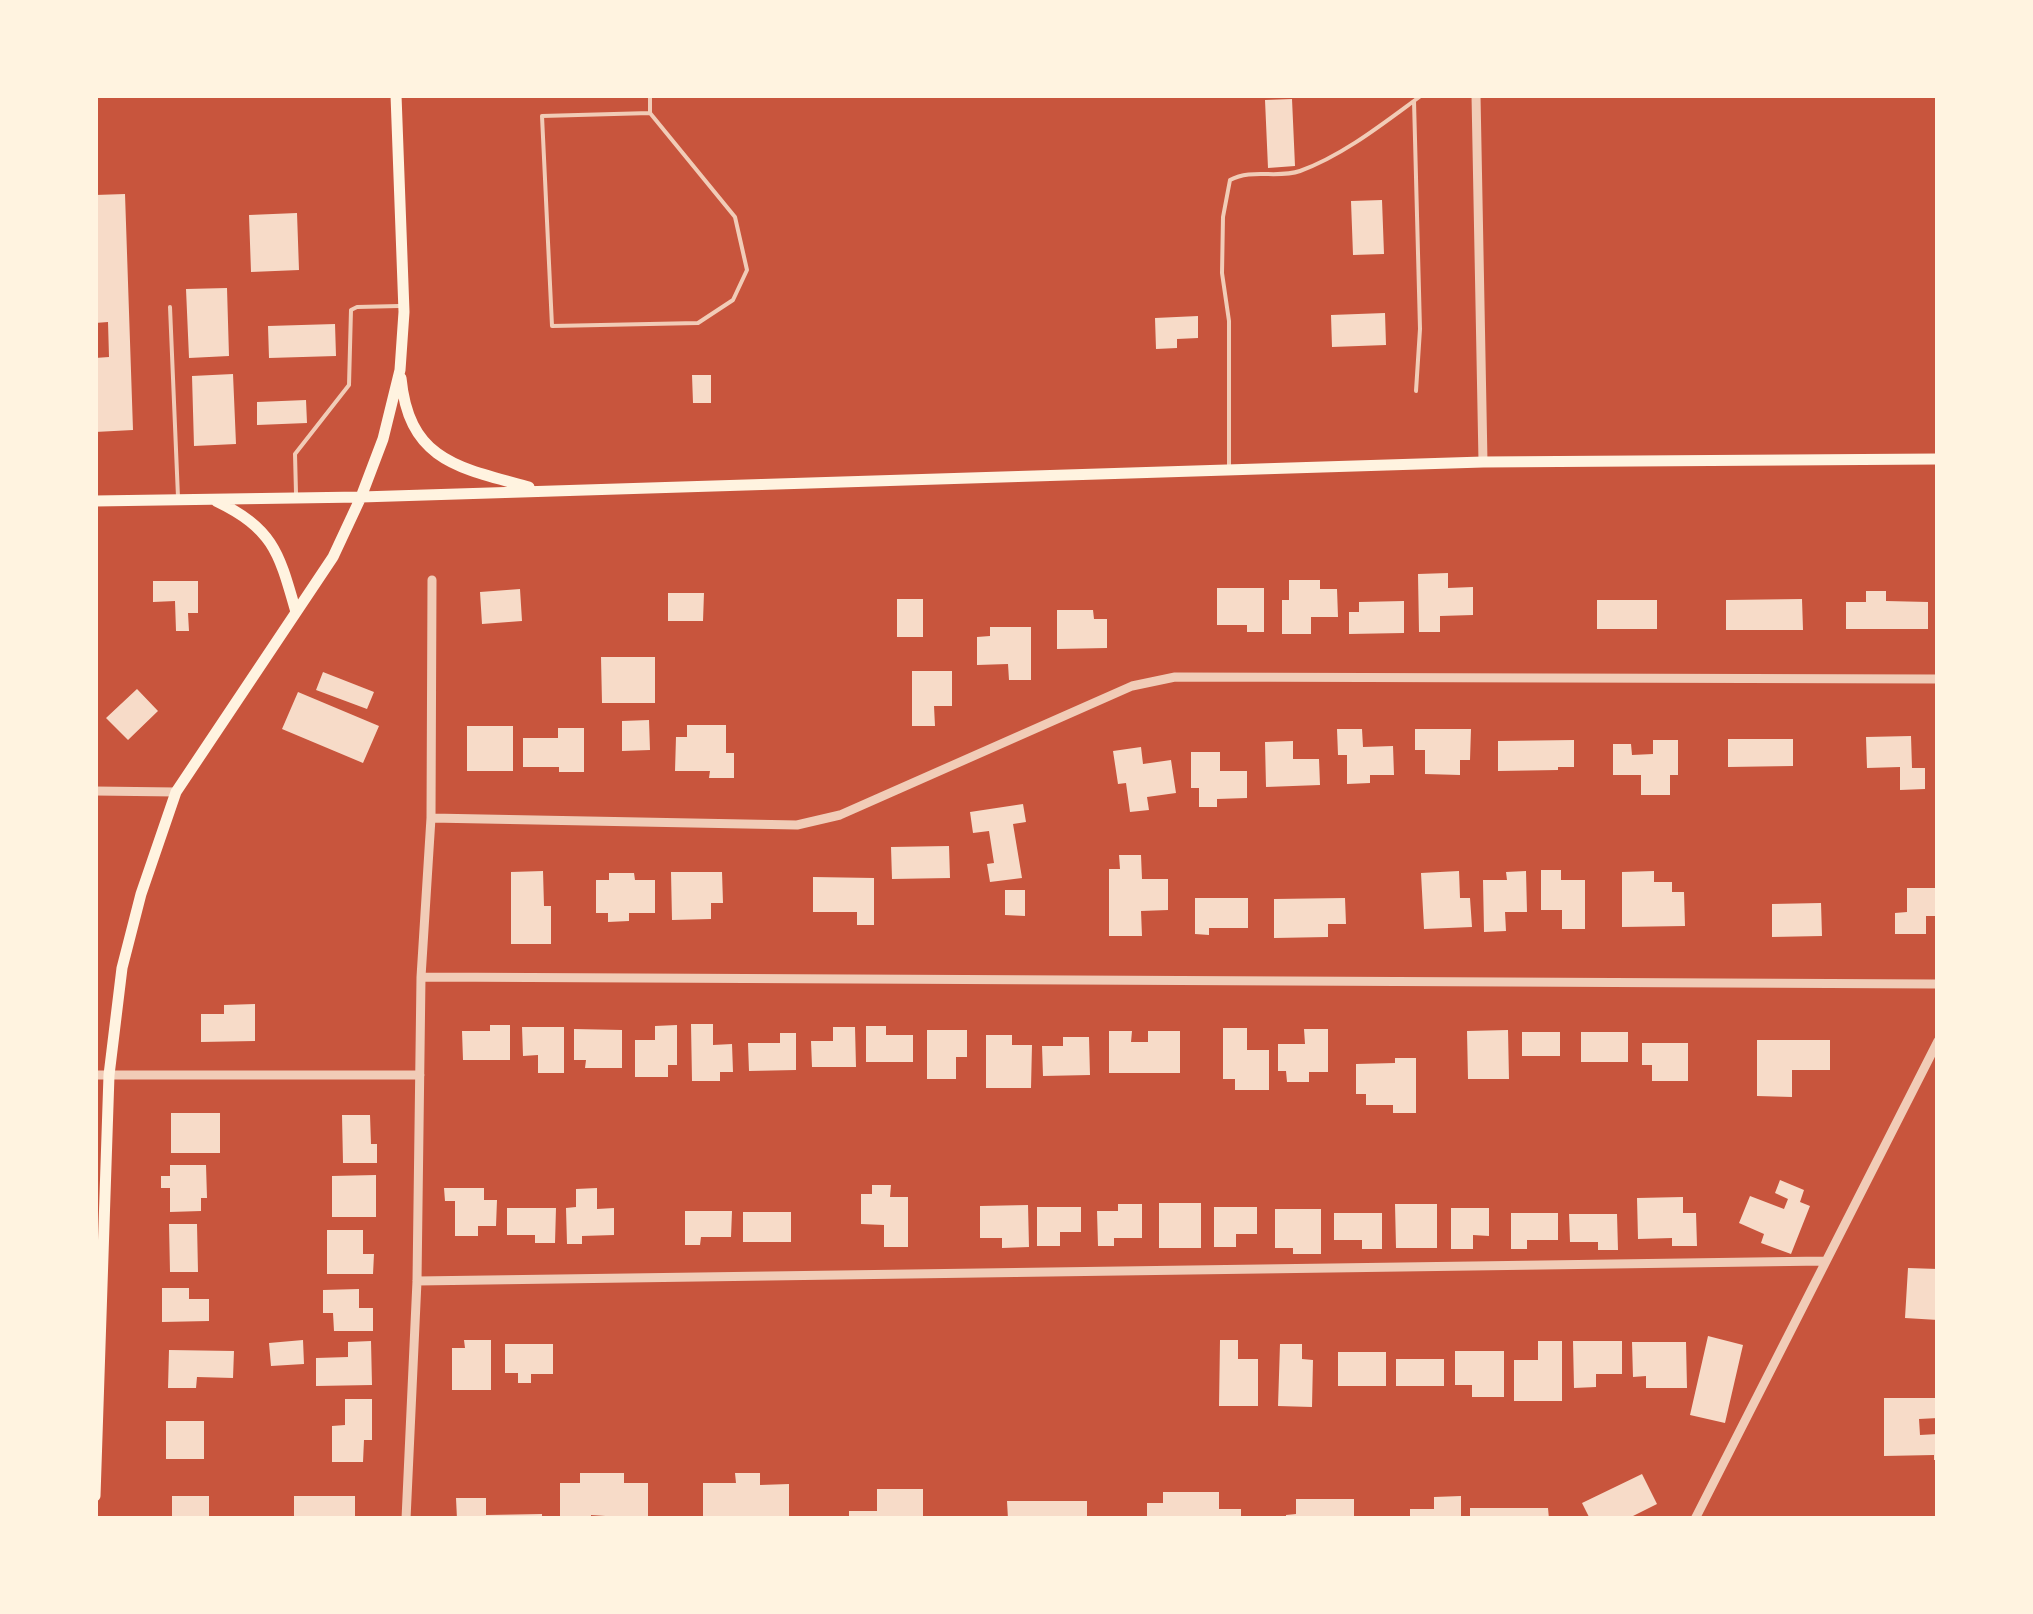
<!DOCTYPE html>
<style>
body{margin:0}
#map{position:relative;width:2033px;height:1614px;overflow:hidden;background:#c8553d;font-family:Signika,sans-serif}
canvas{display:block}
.frame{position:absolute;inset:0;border:98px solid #fff3e0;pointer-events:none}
</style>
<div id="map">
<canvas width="2033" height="1614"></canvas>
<div class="frame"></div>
</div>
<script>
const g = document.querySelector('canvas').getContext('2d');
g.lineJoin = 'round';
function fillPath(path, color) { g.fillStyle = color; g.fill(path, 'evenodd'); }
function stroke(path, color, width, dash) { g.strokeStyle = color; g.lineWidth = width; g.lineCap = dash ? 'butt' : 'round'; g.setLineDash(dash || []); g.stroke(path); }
fillPath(new Path2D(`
 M1292 99 1295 166 1268 168 1265 100Z
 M125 194 133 430 95 432V358L109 357 108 322 95 323V195Z
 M1382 200 1384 254 1353 255 1351 201Z
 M297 213 299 270 251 272 249 215Z
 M227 288 229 356 189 358 186 289Z
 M1385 313 1386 345 1332 347 1331 315Z
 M1198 316V338L1177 339V348L1156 349 1155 318Z
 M335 324 336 356 269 358 268 326Z
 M233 374 236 444 194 446 192 376Z
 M692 375H711V403H693Z
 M306 400 307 423 257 425V402Z
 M1448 573V588L1473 587V615L1440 616V632H1419L1418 574Z
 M1289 580H1320V589H1337L1338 617H1311V634H1282V600H1289Z
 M153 581H198V613H188L189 631H176L175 601 153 602Z
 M1217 588H1264V632H1247V625H1217Z
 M520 589 522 621 482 624 480 592Z
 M1866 591H1886V601L1928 602V629H1846V602H1866Z
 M668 593H704L703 621H668Z
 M897 599H923V637H897Z
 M1802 599 1803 630H1726V600Z
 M1597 600H1657V629H1597Z
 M1404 601V633L1349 634V612H1359V602Z
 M1057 610H1093L1094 619H1107V648L1057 649Z
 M990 627H1031V680H1009L1008 664 977 665V637L990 636Z
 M601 657H655V703H602Z
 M912 671H952V706H934L935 726H912Z
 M323 672 374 692 367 709 316 690Z
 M137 689 158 711 128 740 106 718Z
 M298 692 379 726 363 763 282 729Z
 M649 720 650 750 622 751V721Z
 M687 725H726V753H734V778H709L710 771H675L676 737H687Z
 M467 726H513V771H467Z
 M558 728H584V772H559V767H523V738H558Z
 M1337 729H1362L1363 747 1393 746 1394 775H1370V783L1347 784V755H1338Z
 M1415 729H1471L1470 760H1460V775L1425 774V750H1415Z
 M1911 736 1912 768H1925V789L1900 790V767L1867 768 1866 737Z
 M1728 739H1793V766L1728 767Z
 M1574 740V767H1558V770L1498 771V741Z
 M1653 740H1678V775H1670V795H1641V775H1613V744H1631L1632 755 1653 754Z
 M1293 741V759H1319L1320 785 1266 787 1265 742Z
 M1141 747 1143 764 1171 760 1176 793 1147 797 1149 810 1130 812 1126 783 1118 784 1113 751Z
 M1191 752H1220V771H1247V798L1217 799V807H1199V788H1191Z
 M1023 804 1026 822 1013 824 1022 878 990 882 987 864 994 863 989 831 973 833 970 812Z
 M949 846 950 878 892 879 891 847Z
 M1119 855H1141L1142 879H1168V910L1141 911 1142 936H1109V869H1120Z
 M1541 870H1561V880H1585V929H1562V910H1541Z
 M543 871 544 906H551V944H511V872Z
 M1459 871 1460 898H1470L1472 927 1424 929 1421 873Z
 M1526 871 1527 912H1505L1506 931 1484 932 1483 880H1507L1506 872Z
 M1654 871V882H1672V892H1684L1685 926 1622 927V872Z
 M671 872H722L723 903H711V919L672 920Z
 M609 873H634L635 880H655V913H629V921L608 922V913H596V880H609Z
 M813 877 874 878V925H857V912H813Z
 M1907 888H1938V916H1926V934H1895V913L1907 912Z
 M1005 890H1025V916L1005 915Z
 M1195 898H1248V928H1209V935L1195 934Z
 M1345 898 1346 924H1328V937L1274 938V899Z
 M1821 903 1822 936 1772 937V904Z
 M255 1004V1041L201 1042V1014H224V1005Z
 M691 1024H713V1045L732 1044 733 1072H720V1081H692Z
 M490 1025H510V1060H463L462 1031H490Z
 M677 1025V1065H668V1077H635V1040H655V1026Z
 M866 1026H886V1035H913V1062H866Z
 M522 1027H564V1073H538V1055L523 1056Z
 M833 1027H855L856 1067H812L811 1041H833Z
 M1223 1028H1247V1050H1269V1090H1235V1079H1223Z
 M574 1029 622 1030V1068H585L586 1060H574Z
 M1304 1029H1328V1072H1309V1082H1287L1286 1071H1278V1044H1305Z
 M927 1030H967V1057H956V1079H927Z
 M1508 1030 1509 1079H1468L1467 1031Z
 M1109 1031H1132L1131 1042H1148V1031H1180V1073H1109Z
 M1522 1032H1560V1056H1522Z
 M1581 1032H1628V1062H1581Z
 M780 1033H796V1070L749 1071 748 1043H780Z
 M986 1035H1012V1045H1032L1031 1088H986Z
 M1063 1037H1089L1090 1075 1043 1076 1042 1046H1063Z
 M1757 1040H1830V1070H1792V1097L1757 1096Z
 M1642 1043H1688V1081H1652V1065H1642Z
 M1395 1058H1416V1113H1393V1105H1366V1094H1356V1064L1395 1063Z
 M171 1113H220V1153H171Z
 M342 1115H370L371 1144H377V1163H343Z
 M170 1165H206L207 1198H201V1211L170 1212V1188H161V1176H170Z
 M376 1175V1217H332V1176Z
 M1780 1180 1804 1190 1800 1202 1810 1206 1791 1254 1761 1243 1764 1234 1739 1223 1750 1196 1784 1209 1788 1199 1775 1193Z
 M872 1185H891L890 1197H908V1247H884V1225L861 1224V1194H872Z
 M444 1188H484V1200H497L496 1226H478V1236H455V1201H445Z
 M597 1188V1209L614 1208V1235L582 1236V1244H567L566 1208 576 1207V1189Z
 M1683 1197V1213H1696L1697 1246H1672V1238L1638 1239 1637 1198Z
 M1159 1203H1201V1248H1159Z
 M1118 1204H1142V1238H1114V1246H1098L1097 1211H1118Z
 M1395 1204H1437V1248H1396Z
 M1028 1205 1029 1247 1002 1248V1238H980V1206Z
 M1037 1207H1081V1232H1060V1246H1037Z
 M1214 1207H1257V1234H1236V1247H1214Z
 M507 1208H556L555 1243H535V1235H507Z
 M1451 1208H1489V1236L1473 1235V1249H1451Z
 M1275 1209H1321V1254H1293V1248H1275Z
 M685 1211H732L731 1237H701L700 1245H685Z
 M743 1212H791V1242H743Z
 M1334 1213H1382V1249H1362V1240H1334Z
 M1511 1213H1558V1240H1527V1249H1511Z
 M1569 1214H1617L1618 1250H1598V1242H1570Z
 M169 1224H197L198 1272H170Z
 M327 1230H363V1254H374L373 1274H327Z
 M1908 1268 1938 1269V1320L1905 1318Z
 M162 1288H189V1299H209V1321L162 1322Z
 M359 1289V1308H373V1331H334L333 1313H323V1290Z
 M1708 1336 1743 1345 1725 1423 1690 1415Z
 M303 1340 304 1364 271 1366 269 1343Z
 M464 1340H491V1390H452V1348H465Z
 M1220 1340H1238V1359H1258V1406H1219Z
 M371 1341 372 1385 316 1386V1358L348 1357V1342Z
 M1538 1341H1562V1401H1514V1360H1538Z
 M1573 1341H1622V1374H1596V1387L1574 1388Z
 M1632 1342H1686L1687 1388H1646V1376L1633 1377Z
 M505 1344H553V1374H531V1383H518V1373H505Z
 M1280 1344H1302V1359L1313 1360 1312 1407 1278 1406Z
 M169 1350 234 1351 233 1378 197 1377 196 1388H168Z
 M1455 1351H1504V1397H1472V1385H1455Z
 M1338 1352H1386V1386H1338Z
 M1396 1359H1444V1386H1396Z
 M1884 1398H1938V1418L1919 1419 1920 1435 1938 1434V1460H1934V1455L1884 1456Z
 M345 1399H372V1440H364L363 1462H332V1426L345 1425Z
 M166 1421H204V1459H166Z
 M580 1473H624V1483H648V1519L591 1515V1519H560V1483H580Z
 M735 1473H760V1485L789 1484V1518H703V1483H736Z
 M1642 1474 1657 1504 1627 1519H1590L1582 1503Z
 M877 1489H923V1519H849V1511H877Z
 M1163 1492H1219V1509H1241V1519H1147V1503H1163Z
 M172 1496H209V1519H172Z
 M294 1496H355V1519H294Z
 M1461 1496V1519H1410V1509H1434V1497Z
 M456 1498H486V1515L542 1514V1519H457Z
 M1296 1499H1354V1519H1286V1515L1296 1514Z
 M1007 1501H1087V1519H1008Z
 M1470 1508H1548L1549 1519H1470Z`), '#f7dbc8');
stroke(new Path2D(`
 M650 95V113L735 217 747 270 733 300 698 323 552 326 542 116 650 113
 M1414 101 1420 329 1416 391
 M170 307 178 497
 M1229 465V321L1222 273 1223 217 1230 180C1252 168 1277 179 1300 171 1344 155 1385 122 1422 95
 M296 493 295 454 349 385 351 310 357 307 399 306`), '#f1ccb7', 4);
stroke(new Path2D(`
 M1476 95 1483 462
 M95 791 176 792
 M431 818 797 825 840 815 1132 686 1175 677 1938 679
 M421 977 1938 984
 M95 1075H420
 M417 1281 1824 1261
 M406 1519 417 1281 421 977 431 818 432 580
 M1695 1519 1938 1041`), '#f1ccb7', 9);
stroke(new Path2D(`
 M401 378C409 461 459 468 529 487
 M95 501 361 497 1483 462 1938 459
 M216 501C274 529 279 553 296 612
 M95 1496 109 1075 122 968 141 894 176 792 333 557 361 497 383 439 400 370 404 312 396 95`), '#fff3e0', 11);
</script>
